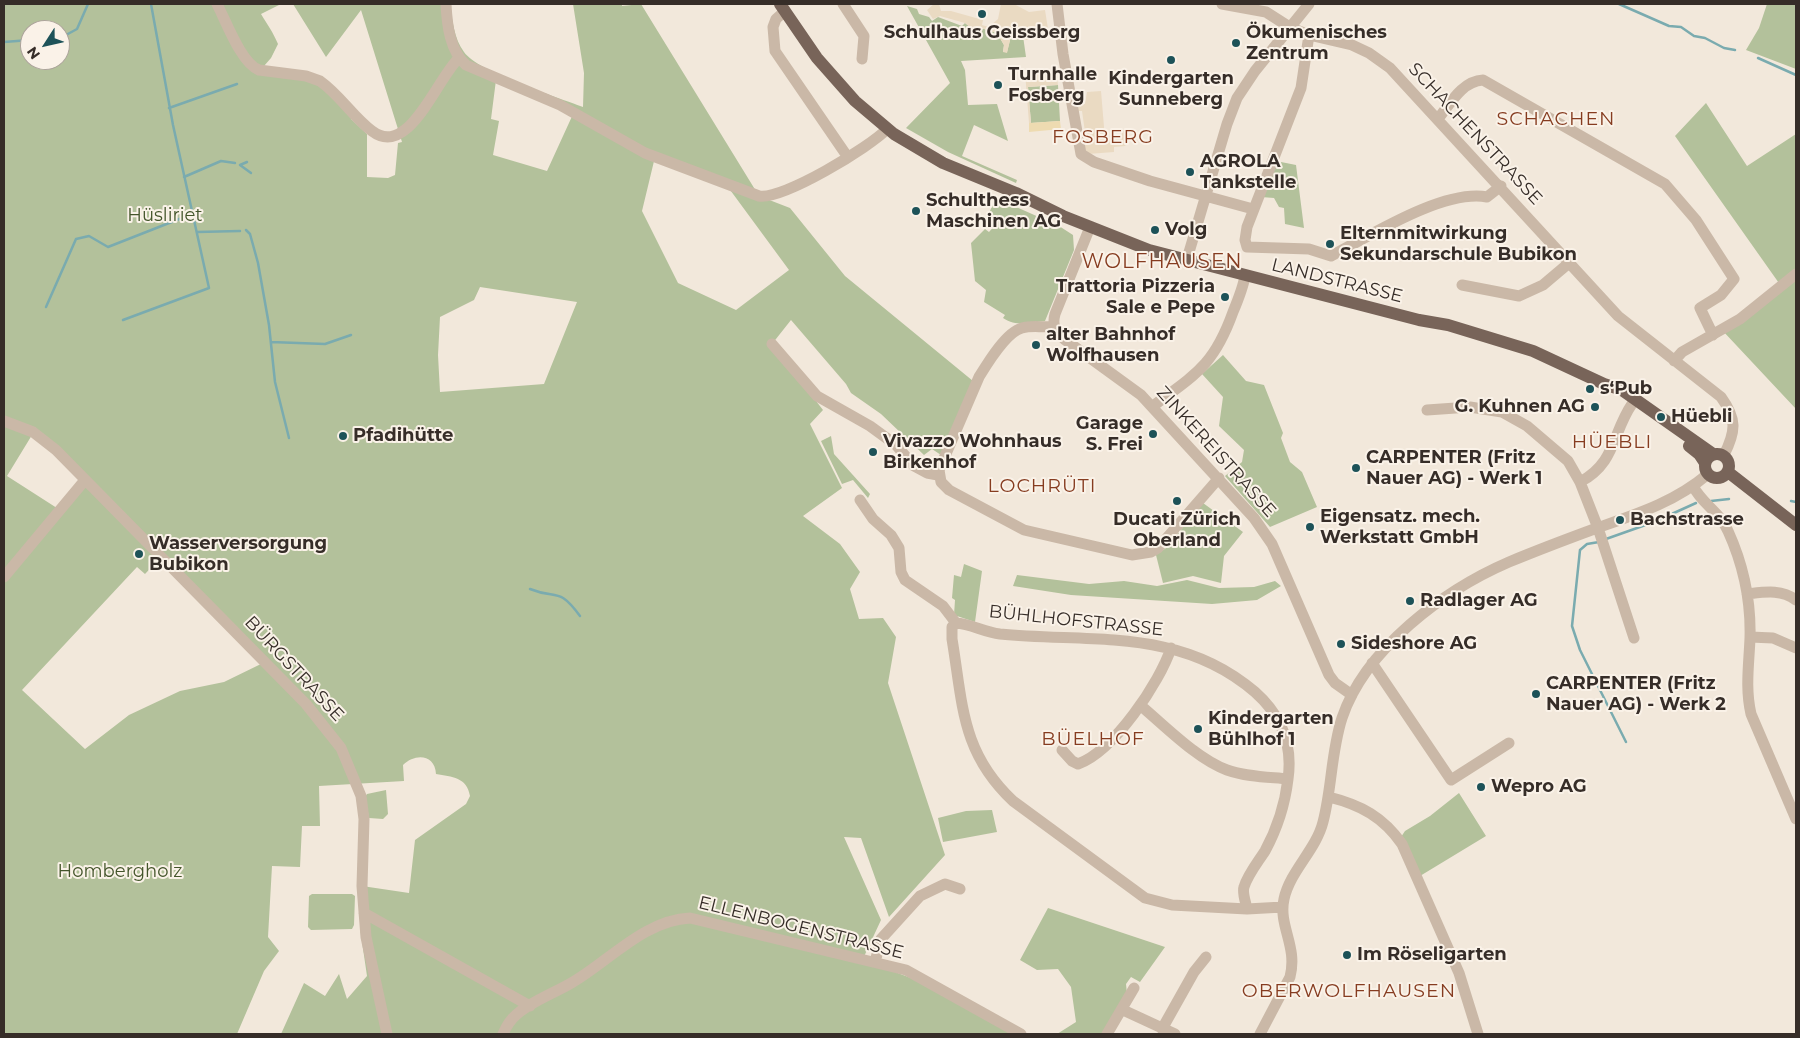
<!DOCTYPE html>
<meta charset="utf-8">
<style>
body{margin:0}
#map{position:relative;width:1800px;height:1038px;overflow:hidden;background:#f2e8db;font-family:Montserrat,sans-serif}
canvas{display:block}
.frame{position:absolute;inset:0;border:5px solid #362d28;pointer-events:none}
.north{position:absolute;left:20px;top:20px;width:50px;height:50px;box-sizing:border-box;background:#faf2e8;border:1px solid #aca39b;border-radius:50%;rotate:235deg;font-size:14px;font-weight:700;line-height:20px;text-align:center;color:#362d28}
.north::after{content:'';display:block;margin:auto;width:18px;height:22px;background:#1d5258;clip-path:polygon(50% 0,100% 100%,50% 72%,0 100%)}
</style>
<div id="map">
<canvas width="1800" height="1038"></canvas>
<div class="frame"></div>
<div class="north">N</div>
</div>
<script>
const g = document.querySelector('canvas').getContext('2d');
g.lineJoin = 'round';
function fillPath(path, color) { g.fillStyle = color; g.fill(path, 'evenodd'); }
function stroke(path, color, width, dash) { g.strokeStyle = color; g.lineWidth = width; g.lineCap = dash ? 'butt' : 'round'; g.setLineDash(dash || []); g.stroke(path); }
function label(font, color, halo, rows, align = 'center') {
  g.font = font + ' Montserrat,sans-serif'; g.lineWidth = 4; g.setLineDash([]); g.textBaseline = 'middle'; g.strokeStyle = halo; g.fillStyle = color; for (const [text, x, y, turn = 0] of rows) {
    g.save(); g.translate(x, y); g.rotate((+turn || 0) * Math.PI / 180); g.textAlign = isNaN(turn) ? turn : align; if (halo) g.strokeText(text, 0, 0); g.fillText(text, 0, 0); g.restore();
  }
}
fillPath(new Path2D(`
 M4 4H281L261 14C267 24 273 32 278 44L271 58 264 66 266 70 306 76 320 81 358 117 351 119 367 134V177L388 178 395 175 398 143 402 142 361 10 326 57 293 4H450C452 19 454 39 464 52 478 72 557 97 583 107L584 73 573 4H622V6L641 4 759 196 790 208 845 276 973 381 941 455 932 449 924 455 881 414 851 393 846 384 791 320 772 344 823 410 810 424 842 488 803 516 840 544 860 572 850 589 859 619 883 618 896 637 888 683 945 855 889 917 861 838 844 837 881 920 861 963C917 973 966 1006 1014 1034H281L304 983 325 996 339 974 347 999 367 976 360 928 365 924 362 886 409 893 415 840 466 804 470 796C467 777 452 777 436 774 435 754 415 753 403 765L404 781 319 786 320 826H302L300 867 272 866 268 937 279 951 264 971 237 1034H4V426L32 435 7 476 60 510 84 480C60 454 39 431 4 421ZM30 30H60V60H30ZM496 80 547 99 574 112 547 171 493 155 499 121 491 119ZM655 157 725 183 789 270 736 310 678 283 642 211ZM480 287 577 302 544 384 440 392 438 355 440 317 474 300ZM161 557 265 662 224 682 180 691 129 715 85 749 22 690 137 567 145 574Z
 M1767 4H1796V69L1746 50 1759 28Z
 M907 6 917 9 919 14 929 17 932 21 938 17 962 26 965 23 975 31 981 28 997 33 1004 45 1003 52H1007L1011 36H1023L1026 57 961 61 965 70 968 105 997 104 1008 141 974 125 962 156 1017 180 1016 183 948 152 906 128 950 83Z
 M1058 85 1060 121 1031 123 1028 87Z
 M1706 103 1747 166 1796 134V409L1722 330 1781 286 1675 136Z
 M1276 161 1296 165 1304 228 1285 224 1284 208 1279 207 1274 198 1261 197Z
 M996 198 1059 226 1073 235 1074 250 1045 321C1029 323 1017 327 1003 318L1005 315 984 302 986 290 975 281 971 243 985 229 989 232 997 223 988 215Z
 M1223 355 1246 381 1264 385 1283 433 1281 438 1290 462 1302 472 1317 507 1270 527 1225 476 1242 462 1244 450 1219 426 1223 397 1202 374Z
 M831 436 834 454 870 494 868 498 853 480 842 484 821 441Z
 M1203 503 1243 532 1224 556 1221 583 1193 576 1163 583 1156 555 1166 548Z
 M964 564 982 571 975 622 954 615 955 600 952 598 954 575 961 577Z
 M1017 575 1089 584 1124 581 1157 586 1187 580 1219 588 1254 587 1275 581 1281 586 1257 600 1212 604 1071 595 1013 586Z
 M386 790 388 814 383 819 369 818 365 797 367 794Z
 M1459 793 1486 836 1420 876 1401 837 1405 831 1430 816Z
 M992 810 997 832 943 842 938 818 966 811Z
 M312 894H352L355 896 354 925 352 929 311 930 308 927 309 896Z
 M1048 908 1165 947 1140 982 1131 977 1126 984 1127 994 1102 1034H1057L1076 1022 1071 987 1058 969 1037 970 1020 960Z`), '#b3c19b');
fillPath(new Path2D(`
 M1060 121 1061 129 1029 132V123Z`), '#eedbb1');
fillPath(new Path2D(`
 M934 4H939L941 11H951L983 20 982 25 989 27 998 19 1001 4H1014L1029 12 1045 10 1048 29 1039 32 1040 39 1024 40 1023 36H1011L1007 53 1003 52 1004 45 997 33 981 28 975 31 965 23 940 16 933 19 927 10Z
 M1050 70V73L1062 72 1063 78H1057L1058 85 1028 87 1031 123H1029L1025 72Z
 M1101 91 1105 139H1112V137L1116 139 1121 136 1123 131 1128 130 1129 140 1125 146 1114 147V152L1088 154 1082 144 1086 139 1082 111H1077L1076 103 1085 104 1087 92Z`), '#eadac2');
stroke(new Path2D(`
 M1619 4 1669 26 1681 27 1694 36 1705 38 1724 48 1735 50
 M66 35 77 29 88 4
 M60 36H62
 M4 42 30 40
 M1758 58 1796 75
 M169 108 237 84
 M247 162 240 165 251 173
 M184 177 221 161 235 163
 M246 230 250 234 258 263 269 325 275 382 289 438
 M197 232 240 231
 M46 307 76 239 89 236 108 247 192 214
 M123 320 209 288 173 125 151 4
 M271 342 325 344 351 335
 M1711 501 1729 499
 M1791 501 1796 502
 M1606 539 1654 522 1696 503
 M1599 542 1587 544 1580 550 1572 626 1580 650 1626 742
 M530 589C557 600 558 586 580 616`), '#7aabaf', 2.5);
stroke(new Path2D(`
 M217 4C226 21 241 63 259 70L306 76 320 81C340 95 353 117 372 131 409 159 437 78 459 58
 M446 4C447 25 450 51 466 65L560 105 645 153 759 196C783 200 870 147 887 129
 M843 4 864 36 862 59
 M1057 4 1063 54 1081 154 1094 162 1150 181 1253 209
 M1222 4 1266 12 1291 28 1309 35 1352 45 1369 53 1390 68 1618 316 1721 397C1737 419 1736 431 1724 455
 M785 11 776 19 773 27 775 51 847 156
 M1309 35 1301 88 1247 227 1245 240 1247 247 1309 249 1331 256C1370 236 1443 189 1487 197L1501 186
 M1438 119C1450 104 1462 81 1483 80L1665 184 1696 220 1734 279 1721 295 1700 308 1713 335
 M1090 227 1055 314C1052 325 1055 332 1064 339L1141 395 1254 518 1272 544 1329 675 1335 683 1352 695
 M1187 259 1227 124 1237 98 1255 71 1309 4
 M1462 285 1519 296 1543 285 1569 263
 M1054 326C1043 328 1032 325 1022 328 1006 332 987 364 979 377L939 470 941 482 949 490 1024 530 1132 555 1151 552 1158 548 1219 478
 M772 344 817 396 870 426 896 445 914 466 927 473 938 475
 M1674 361 1682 352 1740 319 1796 274
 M1153 406C1196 374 1214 365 1233 312 1238 300 1243 288 1245 276
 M1427 410 1470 407 1502 412 1527 426 1568 461 1580 482 1598 528 1634 638
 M4 421 33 432 56 450 306 704 341 748 361 796 364 819 362 886 366 937 387 1034
 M1580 482C1616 463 1612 433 1632 404
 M1693 486C1702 504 1720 512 1728 531 1743 564 1751 602 1750 638 1749 664 1745 688 1751 714L1796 819
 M860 500 873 519 891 535 899 548 901 572 905 580 943 606 956 623
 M4 577 85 480
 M1747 594C1765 592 1781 589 1796 600
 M1750 637 1773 638 1796 648
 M1372 663 1451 780 1509 743
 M1140 705C1165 726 1197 759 1227 770 1247 777 1268 777 1288 779
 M1062 750 1072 761 1078 764C1114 751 1160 682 1171 648
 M1329 797C1361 805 1383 817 1402 844L1459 973 1478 1034
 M1247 909 1172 905 1145 898 1013 801C961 752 963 705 952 639V627L956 623C971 624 984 632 1000 634 1091 643 1180 627 1255 692 1282 716 1293 744 1288 779 1285 804 1277 829 1265 851 1258 862 1248 874 1244 887 1242 893 1246 903 1247 909L1283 907
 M364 913 530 1006
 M875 962 881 939 920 896 945 884 960 889
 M1123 1010 1175 1034
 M1162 1029 1194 972 1206 957
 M503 1034C506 1027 510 1020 516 1015 531 1001 555 993 573 982 609 961 645 920 690 918L906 970 1021 1034
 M1107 1034 1134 988
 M1260 1034 1290 977C1298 946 1278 926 1284 899 1290 871 1316 850 1323 822 1332 788 1331 752 1342 718 1365 649 1444 590 1509 562 1538 550 1567 539 1597 528 1637 514 1675 502 1708 474`), '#cab8a7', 11);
stroke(new Path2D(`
 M780 4 817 58 855 101 894 134 943 163 1016 193 1063 216 1149 250 1419 320 1448 325 1533 351 1604 384 1622 390 1713 454
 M1689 446 1699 454 1705 463
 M1705 466a12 12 0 1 1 24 0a12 12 0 1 1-24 0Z
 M1728 472 1796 525`), '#786459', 12);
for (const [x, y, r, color] of [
 [982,14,5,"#1d5258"],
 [1236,43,5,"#1d5258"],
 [1171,60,5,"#1d5258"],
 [998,85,5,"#1d5258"],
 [1190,172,5,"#1d5258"],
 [916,211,5,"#1d5258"],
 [1155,230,5,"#1d5258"],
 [1330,244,5,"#1d5258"],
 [1225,297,5,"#1d5258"],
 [1036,345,5,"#1d5258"],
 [1590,389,5,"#1d5258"],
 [1595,407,5,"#1d5258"],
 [1661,417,5,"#1d5258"],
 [1153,434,5,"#1d5258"],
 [343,436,5,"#1d5258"],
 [873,452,5,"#1d5258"],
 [1356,468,5,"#1d5258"],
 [1177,501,5,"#1d5258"],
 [1620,520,5,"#1d5258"],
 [1310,527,5,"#1d5258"],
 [139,554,5,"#1d5258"],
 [1410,601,5,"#1d5258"],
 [1341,644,5,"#1d5258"],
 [1536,694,5,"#1d5258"],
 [1198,729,5,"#1d5258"],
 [1481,787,5,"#1d5258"],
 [1347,955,5,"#1d5258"]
]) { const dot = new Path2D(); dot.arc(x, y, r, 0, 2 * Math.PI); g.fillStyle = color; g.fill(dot); stroke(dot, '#faf2e8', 2); }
label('bold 18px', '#362d28', '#faf2e8', [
 ["Schulhaus Geissberg",982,33,"center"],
 ["Ökumenisches",1246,33],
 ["Zentrum",1246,54],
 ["Turnhalle",1008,75],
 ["Fosberg",1008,96],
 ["Kindergarten",1171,79,"center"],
 ["Sunneberg",1171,100,"center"],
 ["AGROLA",1200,162],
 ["Tankstelle",1200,183],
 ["Schulthess",926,201],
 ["Maschinen AG",926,222],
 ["Volg",1165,230],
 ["Elternmitwirkung",1340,234],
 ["Sekundarschule Bubikon",1340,255],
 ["Trattoria Pizzeria",1215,287,"right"],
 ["Sale e Pepe",1215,308,"right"],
 ["alter Bahnhof",1046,335],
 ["Wolfhausen",1046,356],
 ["s‘Pub",1600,389],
 ["G. Kuhnen AG",1585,407,"right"],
 ["Hüebli",1671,417],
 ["Garage",1143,424,"right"],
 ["S. Frei",1143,445,"right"],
 ["Pfadihütte",353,436],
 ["Vivazzo Wohnhaus",883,442],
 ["Birkenhof",883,463],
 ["CARPENTER (Fritz",1366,458],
 ["Nauer AG) - Werk 1",1366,479],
 ["Eigensatz. mech.",1320,517],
 ["Werkstatt GmbH",1320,538],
 ["Ducati Zürich",1177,520,"center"],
 ["Oberland",1177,541,"center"],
 ["Bachstrasse",1630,520],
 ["Wasserversorgung",149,544],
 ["Bubikon",149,565],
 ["Radlager AG",1420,601],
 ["Sideshore AG",1351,644],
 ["CARPENTER (Fritz",1546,684],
 ["Nauer AG) - Werk 2",1546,705],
 ["Kindergarten",1208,719],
 ["Bühlhof 1",1208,740],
 ["Wepro AG",1491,787],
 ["Im Röseligarten",1357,955]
], 'left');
label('18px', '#362d28', '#faf2e8', [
 ["SCHACHENSTRASSE",1475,134,47],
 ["LANDSTRASSE",1337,281,14],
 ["ZINKEREISTRASSE",1216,452,48],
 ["BÜHLHOFSTRASSE",1076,621,6],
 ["BÜRGSTRASSE",294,669,47],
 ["ELLENBOGENSTRASSE",801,928,14]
]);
label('18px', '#44552b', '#faf2e8', [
 ["Hüsliriet",165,216],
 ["Hombergholz",120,872]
]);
g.letterSpacing = '1px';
label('19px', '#863c20', '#faf2e8', [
 ["SCHACHEN",1556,119],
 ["FOSBERG",1103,137],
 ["HÜEBLI",1612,442],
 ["LOCHRÜTI",1042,486],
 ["BÜELHOF",1093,739],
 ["OBERWOLFHAUSEN",1349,991]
]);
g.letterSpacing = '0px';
g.letterSpacing = '1px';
label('20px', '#863c20', '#faf2e8', [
 ["WOLFHAUSEN",1162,262]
]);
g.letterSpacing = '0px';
</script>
